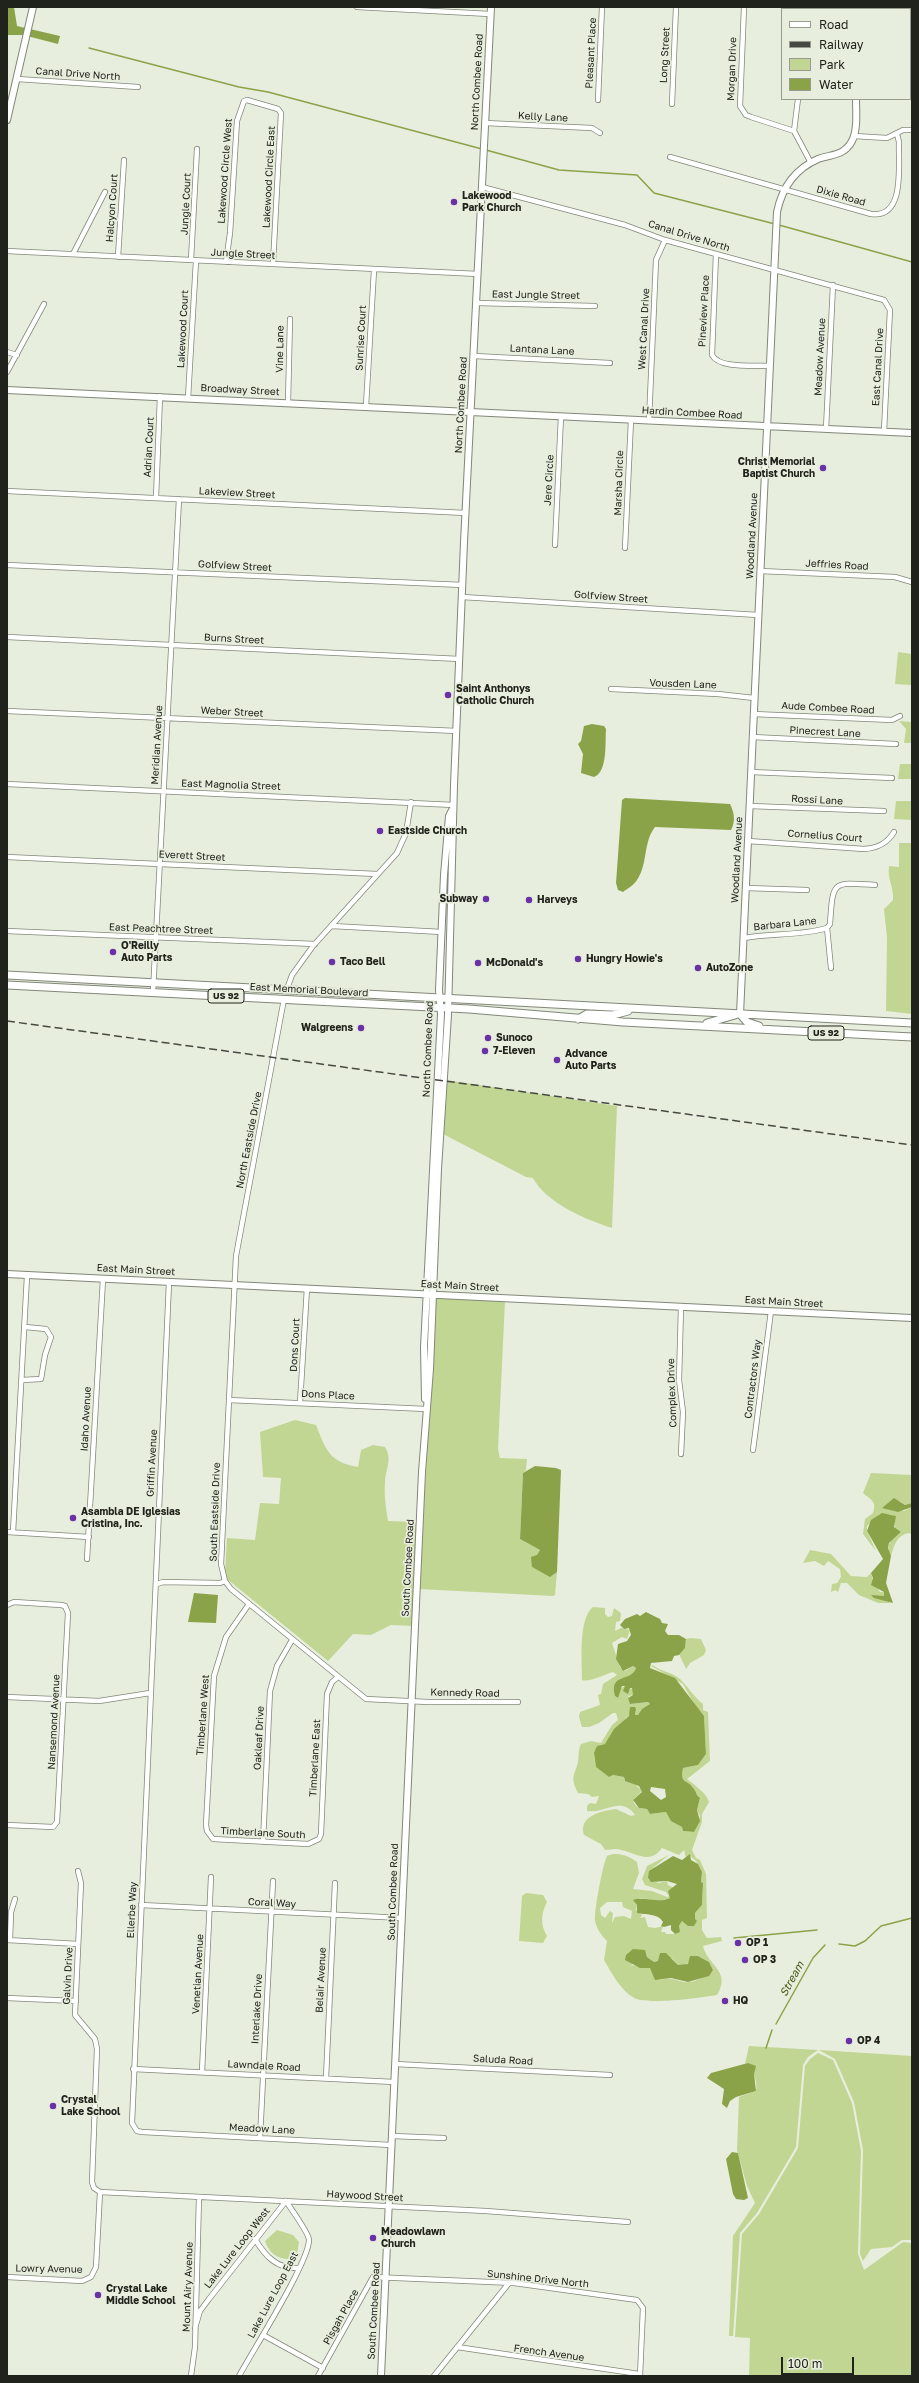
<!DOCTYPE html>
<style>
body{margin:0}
#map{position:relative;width:919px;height:2383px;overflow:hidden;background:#e8eedd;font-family:"Golos Text",sans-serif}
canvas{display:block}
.frame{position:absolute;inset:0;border:8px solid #20221c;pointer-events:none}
.legend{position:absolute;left:781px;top:8px;width:130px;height:92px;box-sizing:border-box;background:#e8eedd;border:1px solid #989c90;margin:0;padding:5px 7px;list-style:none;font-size:12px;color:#20221c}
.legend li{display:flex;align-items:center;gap:8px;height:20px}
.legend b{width:20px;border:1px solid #989c90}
.scale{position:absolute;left:781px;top:2357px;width:73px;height:18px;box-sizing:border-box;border:2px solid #20221c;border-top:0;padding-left:5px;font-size:12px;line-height:14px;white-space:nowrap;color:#20221c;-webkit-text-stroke:3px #e8eedd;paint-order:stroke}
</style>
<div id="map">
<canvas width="919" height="2383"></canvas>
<div class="frame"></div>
<ul class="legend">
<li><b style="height:5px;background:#fff"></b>Road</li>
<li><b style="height:5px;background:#474a42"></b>Railway</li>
<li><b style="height:11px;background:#c1d693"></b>Park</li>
<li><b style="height:11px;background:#8aa348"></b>Water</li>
</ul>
<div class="scale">100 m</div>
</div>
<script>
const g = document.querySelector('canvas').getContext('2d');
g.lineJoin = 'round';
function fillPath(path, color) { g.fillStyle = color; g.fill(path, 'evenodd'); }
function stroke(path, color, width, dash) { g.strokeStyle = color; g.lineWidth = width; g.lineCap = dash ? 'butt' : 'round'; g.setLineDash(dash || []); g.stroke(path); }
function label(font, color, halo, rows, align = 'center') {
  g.font = font + ' "Golos Text",sans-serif'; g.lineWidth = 3.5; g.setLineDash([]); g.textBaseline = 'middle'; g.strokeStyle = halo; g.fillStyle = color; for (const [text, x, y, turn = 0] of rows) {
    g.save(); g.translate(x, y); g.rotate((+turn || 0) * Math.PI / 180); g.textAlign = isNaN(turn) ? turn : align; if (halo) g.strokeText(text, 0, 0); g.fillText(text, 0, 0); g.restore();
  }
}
fillPath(new Path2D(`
 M898 652 912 654V685L895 684Z
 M899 721 912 722V743H904L906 729Z
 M900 764H912V779H898Z
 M896 801H912V820L894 819Z
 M912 823V1014L886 1011 887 938 884 909 893 900C894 887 887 879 889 866L899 867V843H911Z
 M446 1080 617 1106 612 1228C587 1220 546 1203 533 1178L526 1177 443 1134Z
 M436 1297 505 1301 498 1449 500 1458 527 1459 526 1470 523 1473 520 1539 540 1550 532 1567 550 1576 557 1572 555 1595 553 1596 419 1589Z
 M295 1420 316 1425C326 1450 329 1462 358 1467L361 1450 373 1445 385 1447C393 1460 385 1470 385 1483 384 1496 386 1508 388 1521L418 1522 413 1626 391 1625 371 1635 353 1634 328 1661 227 1579 225 1572 227 1538 255 1540 260 1503 279 1504 281 1478 263 1477 260 1432Z
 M871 1473 912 1475V1503L905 1505C894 1496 892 1504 883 1507L904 1511 912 1507V1535L909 1533C897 1535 894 1545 891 1556 884 1542 894 1540 901 1532L895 1528 893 1515 880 1514 867 1526V1531L876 1551 863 1534 865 1519 873 1513C877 1501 871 1500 863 1493Z
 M810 1550 831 1554 851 1576 867 1577 871 1573 873 1581 880 1592H884V1597H876L873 1594C879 1599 885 1599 891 1603H878L859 1595 847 1583H841L838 1592 835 1590 831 1592 832 1584 837 1583 841 1577 840 1569 828 1561 824 1566 815 1561 803 1563Z
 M593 1607 605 1608V1614L608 1617 612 1616 614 1608 621 1613 620 1621 616 1622 615 1631 621 1628 630 1630 627 1639 622 1637 612 1643 620 1667 625 1671 633 1666 636 1668 634 1673 615 1683V1696L618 1698 620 1689 625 1686 624 1692 629 1691 630 1688 634 1690 633 1695 628 1696 631 1704 648 1702 650 1704 638 1715H635L636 1710 627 1717 605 1744 600 1745C593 1752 594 1757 596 1766L609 1777 613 1775 624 1777V1780L635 1784 642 1791 633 1800C635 1807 640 1809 647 1809L650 1814 666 1812 670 1819 682 1827 683 1831 694 1832 700 1816 697 1810 700 1799C697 1796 696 1791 693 1788 685 1778 681 1784 683 1768L698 1765 706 1754 704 1716 698 1711 683 1684 651 1666 653 1665C659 1671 672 1672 680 1679 688 1687 694 1697 703 1704V1710L708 1712 710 1761 687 1779C694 1785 707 1793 709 1802L702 1814V1822L692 1850 696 1858 700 1860 706 1874 707 1918 702 1920V1930L707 1938 721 1937 722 1941 703 1946C707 1965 732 1971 717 1995 699 1998 649 2005 634 1998 621 1991 611 1972 604 1960L607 1941C601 1935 596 1928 595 1920 594 1911 603 1863 607 1856 618 1851 629 1856 637 1862L639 1873 633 1889 652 1891 667 1897 669 1896 666 1892 645 1885 642 1879 647 1866 669 1855 654 1867 648 1878 649 1880 659 1883 667 1881 668 1885 674 1888 671 1889 670 1898 659 1901 640 1898 635 1902 637 1906 636 1910 642 1915 640 1918 645 1917 648 1927 655 1928 663 1926 661 1932H665L666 1934H675L682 1921 694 1926 695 1913 702 1905 703 1883 701 1882 702 1872 696 1861 689 1855 686 1858 684 1850 679 1855 662 1848C650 1865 636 1853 621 1850 616 1848 610 1850 605 1850L601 1844 584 1835C578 1816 601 1811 616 1809L631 1816 635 1815C621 1795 605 1814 587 1811V1806L590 1803 596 1804 599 1796 592 1797 588 1794 578 1793C570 1777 574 1777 578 1762 579 1756 578 1750 581 1744L591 1741 601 1743 612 1725 618 1720 616 1713H613L599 1723 589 1727H582L579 1717 580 1712 600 1705 598 1695 601 1694 603 1684 617 1675 613 1672C606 1674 588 1683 582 1680 582 1661 578 1619 593 1607ZM607 1902H622L623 1907 632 1911 631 1919 624 1916 615 1917 612 1923 613 1913 610 1911 605 1918 601 1915 600 1908ZM646 1953 647 1957 654 1962 672 1958 678 1965 684 1966 698 1956 709 1962 713 1970C707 1976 693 1984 684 1982 675 1980 670 1977 660 1980L650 1968 631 1965Z
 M690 1638 701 1639 706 1650 704 1655 690 1663 686 1669 679 1654 685 1648 686 1639Z
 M526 1893 543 1895 547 1902C541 1913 540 1925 547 1936L543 1943 519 1941 522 1896Z
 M749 2046 818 2050 808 2057 803 2065 796 2147 757 2213 740 2233 733 2336H729L733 2236 755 2203 747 2186 737 2150 739 2097 756 2091C758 2081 753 2072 748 2063L745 2064Z
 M819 2050 912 2056V2240H902L892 2247 871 2249 863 2261 860 2254 863 2150 854 2102 835 2059Z
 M818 2053 833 2060 852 2103 861 2151 858 2254 864 2270 903 2242 912 2243V2376H749L750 2338 735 2337 742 2234 759 2214 798 2148 805 2066 810 2059Z
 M277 2230 293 2235 299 2242 297 2254 291 2259C278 2260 269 2253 265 2241Z`), '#c1d693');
fillPath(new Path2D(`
 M7 7H14L17 26 60 36 58 44 23 35H7Z
 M592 724 604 726 606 729C605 742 608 772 594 777L581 773 583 754 578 744 581 741 584 726Z
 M625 798 730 804C734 812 736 821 731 830L655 827C643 842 648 864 637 880 634 885 627 889 623 892L618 890 616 883 622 800Z
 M535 1466 556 1468 561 1470 557 1572 550 1577 532 1567 531 1557 537 1555 540 1550 520 1539 523 1473Z
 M894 1498 905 1505 912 1503V1507L898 1512 882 1508Z
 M882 1513 896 1516 894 1527 901 1532 889 1543 888 1548 891 1556 886 1583 893 1603 874 1598 871 1595 884 1596V1592L871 1585 873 1578 871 1573 883 1559 867 1531 871 1520Z
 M194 1593 218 1595 216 1623 188 1622Z
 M646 1612 660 1619 662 1623 668 1624 665 1631 668 1635H679L686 1639 685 1648 679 1655 674 1656 672 1661 651 1663 650 1668 675 1678 704 1716 706 1754 698 1765 683 1768C680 1785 687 1778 694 1789 697 1793 696 1795 700 1798L697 1810 700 1821 694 1832 683 1831 682 1827 671 1821 666 1812 650 1814 647 1809 639 1808 633 1800 642 1792 639 1786 625 1781 624 1777 613 1775 609 1777 596 1767 594 1753 597 1746 605 1744 614 1729 629 1716 630 1707H635L636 1709 635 1715H638L642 1709 650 1704 648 1702 630 1704 628 1698 633 1695 632 1688H630L628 1694 623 1691 625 1686H622L618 1698 615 1696C609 1672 631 1683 636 1668L633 1666 623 1671 616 1659 618 1644 627 1641 631 1635 629 1628 624 1629 620 1625 625 1619 637 1614 640 1616ZM651 1787 665 1789 666 1797 661 1800 650 1791Z
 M690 1854 691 1860 698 1864 702 1872 701 1882 703 1883 702 1905 695 1913V1919L697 1921 694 1926H688L682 1921 679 1926 680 1932 675 1934 671 1930V1925L664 1927 661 1926 663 1922C658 1913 645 1915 637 1913V1905L633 1900C645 1896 658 1904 670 1898L668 1891 677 1884 667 1881 651 1882 648 1878 649 1871 673 1856 682 1860Z
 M633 1949 645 1950 647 1957 654 1962 658 1961 660 1953H666L678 1965 688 1964 690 1956H698L709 1962 713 1970 709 1976 688 1982 671 1978 655 1980 650 1968H640L625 1960 626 1955Z
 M748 2063 756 2066 754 2074 756 2091 736 2097 730 2101 727 2108 722 2104 724 2089 707 2078 711 2073Z
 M732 2152 738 2153 748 2198 744 2200 736 2199 733 2194 726 2159Z`), '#8aa348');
stroke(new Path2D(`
 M89 48 239 87 268 92 482 149
 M486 150 559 170 637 175 654 193 775 224
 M779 225 912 262
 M734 1938 817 1930
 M839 1944 855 1946 865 1941 881 1926 912 1918
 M776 2024 813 1958 825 1945
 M766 2048 772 2030`), '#8aa348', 1.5);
const street = new Path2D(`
 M357 7 490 14
 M744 7 740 106 746 115 751 117 794 131 811 163
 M802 9V7
 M17 79 138 87
 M598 100 602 7
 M672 104 676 7
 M485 123 592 128 600 133
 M794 131 798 99
 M854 136 887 138 903 130H912
 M670 157 871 214C906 219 898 164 899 142L897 134
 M482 187 625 225 665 240 884 300 890 310 884 431
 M7 251 478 274
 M73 254 105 192
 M716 254 712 355C719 369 755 365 770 366
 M118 257 124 160
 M191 260 197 149
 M226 262 230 233 237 121 244 101 247 100 278 109 281 113 273 264
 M477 303 595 306
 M7 352 17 355
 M474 356 610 363
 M7 372 44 304
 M188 398 196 261
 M288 403 290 319
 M366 406 374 270
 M649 421 656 260 665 240
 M826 429 833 285
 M7 491 466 513
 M156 498 160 396
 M555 545 561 416
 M625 548 631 420
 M7 565 463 585
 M760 571 895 577 912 582
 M462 597 758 615
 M7 637 460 659
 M611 689 718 694 754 698
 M7 711 457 731
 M753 714 892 720 900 716
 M752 737 896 744
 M751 772 892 778
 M7 784 454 805
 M750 806 884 811
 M748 841 864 849C877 848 887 844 894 832
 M7 857 377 874
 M746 888 807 890
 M332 926 442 932
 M7 931 315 944
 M744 938C771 933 801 936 827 928
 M831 968 827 928 830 924C833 880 832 882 875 885
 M287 989 292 975 313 946 397 853 406 833 411 802
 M153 992 179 499
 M284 999 236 1256 221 1564 225 1581 231 1589 366 1699 428 1702H518
 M169 1282 132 2123 137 2131 142 2132 391 2145
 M22 1380 41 1379 45 1355 51 1337 46 1329 25 1327
 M229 1400 426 1409
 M300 1403 307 1288
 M753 1450 771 1311
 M681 1454 683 1412 679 1380 681 1307
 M7 1532 89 1537
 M13 1532 27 1276
 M87 1559 103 1279
 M157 1584 163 1582 220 1583 225 1581
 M249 1604 226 1637 214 1676 206 1825 207 1831 213 1839 308 1844 319 1839 321 1834 327 1694 332 1682 338 1677
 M7 1605 14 1602 61 1605 65 1606 68 1613 57 1822 53 1827 7 1825
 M7 1697 99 1701 150 1693
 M263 1842 270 1691 277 1666 292 1640
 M78 1871 81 1883 75 2015 95 2039 97 2049 92 2182 94 2188 100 2192
 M141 1905 402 1918
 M7 1940 78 1944
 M10 1940 11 1912 15 1899
 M7 1998 76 2001
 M395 2064 610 2075
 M133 2069 394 2082
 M202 2072 211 1877
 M326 2078 335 1883
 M392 2136 444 2138
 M260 2138 273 1881
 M100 2192 486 2211 628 2222
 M255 2239C265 2256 277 2269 298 2268
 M7 2277 82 2281 91 2277 96 2267 100 2192
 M195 2328 200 2311 209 2299 286 2201C291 2209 309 2233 309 2240 309 2262 252 2352 239 2376
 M263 2335 323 2368
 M457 2347 639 2374
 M191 2376 195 2347 199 2197
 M318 2376 373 2277 514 2283 637 2300 643 2308 640 2376
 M434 2376 509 2283`);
const secondary = new Path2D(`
 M861 9V7
 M7 120 33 7
 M7 390 912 433
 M740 1014 777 212C782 188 795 169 818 159 832 154 844 156 852 141 858 129 856 112 856 99
 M7 1274 912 1318
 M425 1399 424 1347 441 1014 439 990 444 875 449 816 452 810
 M381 2376 422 1472 430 1369 438 1169 448 1015 454 785 464 542 491 7`);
const primary = new Path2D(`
 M7 975 912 1023
 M7 985 469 1009 623 1022 912 1037
 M740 1014 747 1022 759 1026
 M578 1019 587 1014 613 1015 628 1011
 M707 1023 735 1015`);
stroke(street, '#828778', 6);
stroke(secondary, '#828778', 8);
stroke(primary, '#828778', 9);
stroke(street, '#fff', 4.5);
stroke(secondary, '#fff', 6);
stroke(primary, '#fff', 7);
stroke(new Path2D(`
 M7 1021 912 1145`), '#474a42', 1.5, [8, 4]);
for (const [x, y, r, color] of [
 [454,202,4,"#6a30a6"],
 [823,468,4,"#6a30a6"],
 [448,695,4,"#6a30a6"],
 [380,831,4,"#6a30a6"],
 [486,899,4,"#6a30a6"],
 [529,900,4,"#6a30a6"],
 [113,952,4,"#6a30a6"],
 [578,959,4,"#6a30a6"],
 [332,962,4,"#6a30a6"],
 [478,963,4,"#6a30a6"],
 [698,968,4,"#6a30a6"],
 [361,1028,4,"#6a30a6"],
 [488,1038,4,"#6a30a6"],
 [485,1051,4,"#6a30a6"],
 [557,1060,4,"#6a30a6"],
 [73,1518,4,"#6a30a6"],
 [738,1943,4,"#6a30a6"],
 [745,1960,4,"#6a30a6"],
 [725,2001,4,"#6a30a6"],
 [849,2041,4,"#6a30a6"],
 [53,2106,4,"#6a30a6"],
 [373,2238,4,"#6a30a6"],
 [98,2295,4,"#6a30a6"]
]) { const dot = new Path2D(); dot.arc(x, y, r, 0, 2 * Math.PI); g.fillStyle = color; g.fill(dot); stroke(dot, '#e8eedd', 1.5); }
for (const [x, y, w] of [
 [226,996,36],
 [826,1033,36]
]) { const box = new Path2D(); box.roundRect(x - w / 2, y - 7, w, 14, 3); g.fillStyle = '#e8eedd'; g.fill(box); stroke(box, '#20221c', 1); }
label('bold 9px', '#20221c', null, [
 ["US 92",226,996],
 ["US 92",826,1033]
]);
label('10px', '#20221c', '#e8eedd', [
 ["Pleasant Place",591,53,-87],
 ["Long Street",665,55,-87],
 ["Morgan Drive",732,69,-88],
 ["Canal Drive North",78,74,4],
 ["North Combee Road",477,82,-87],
 ["Kelly Lane",543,117,3],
 ["Lakewood Circle West",225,171,-86],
 ["Lakewood Circle East",269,177,-87],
 ["Dixie Road",841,196,16],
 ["Jungle Court",186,204,-87],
 ["Halcyon Court",112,208,-86],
 ["Canal Drive North",689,236,17],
 ["Jungle Street",243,254,3],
 ["East Jungle Street",536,295,1],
 ["Pineview Place",704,311,-87],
 ["Lakewood Court",183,329,-87],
 ["West Canal Drive",644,329,-87],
 ["Sunrise Court",361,338,-87],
 ["Vine Lane",280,349,-89],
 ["Lantana Lane",542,350,3],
 ["Meadow Avenue",820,357,-87],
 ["East Canal Drive",878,367,-87],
 ["Broadway Street",240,390,3],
 ["North Combee Road",461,405,-87],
 ["Hardin Combee Road",692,413,3],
 ["Adrian Court",149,447,-87],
 ["Jere Circle",549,480,-87],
 ["Marsha Circle",619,483,-88],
 ["Lakeview Street",237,493,3],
 ["Woodland Avenue",752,536,-87],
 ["Jeffries Road",837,565,3],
 ["Golfview Street",235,566,3],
 ["Golfview Street",611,597,4],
 ["Burns Street",234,639,3],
 ["Vousden Lane",683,684,2],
 ["Aude Combee Road",828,708,3],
 ["Weber Street",232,712,3],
 ["Pinecrest Lane",825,732,3],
 ["Meridian Avenue",157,745,-87],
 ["East Magnolia Street",231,785,2],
 ["Rossi Lane",817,800,3],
 ["Cornelius Court",825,836,4],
 ["Everett Street",192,856,3],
 ["Woodland Avenue",737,860,-87],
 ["Barbara Lane",785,924,-6],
 ["East Peachtree Street",161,929,2],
 ["East Memorial Boulevard",309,990,3],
 ["North Combee Road",428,1049,-88],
 ["North Eastside Drive",249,1140,-79],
 ["East Main Street",136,1270,3],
 ["East Main Street",460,1286,3],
 ["East Main Street",784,1302,3],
 ["Dons Court",295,1345,-87],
 ["Contractors Way",753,1379,-83],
 ["Complex Drive",672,1393,-92],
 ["Dons Place",328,1395,3],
 ["Idaho Avenue",86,1419,-87],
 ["Griffin Avenue",152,1463,-87],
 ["South Eastside Drive",215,1512,-88],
 ["South Combee Road",408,1568,-87],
 ["Kennedy Road",465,1693,1],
 ["Timberlane West",203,1715,-86],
 ["Nansemond Avenue",54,1722,-87],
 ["Oakleaf Drive",259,1738,-87],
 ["Timberlane East",315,1758,-87],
 ["Timberlane South",263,1833,3],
 ["South Combee Road",393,1892,-88],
 ["Coral Way",272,1903,3],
 ["Ellerbe Way",132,1910,-87],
 ["Venetian Avenue",198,1974,-87],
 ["Galvin Drive",68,1976,-87],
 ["Belair Avenue",321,1980,-87],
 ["Interlake Drive",257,2009,-87],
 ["Saluda Road",503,2060,3],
 ["Lawndale Road",264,2066,3],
 ["Meadow Lane",262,2129,3],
 ["Haywood Street",365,2196,3],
 ["Lake Lure Loop West",237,2248,-52],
 ["Lowry Avenue",49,2269,1],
 ["Sunshine Drive North",538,2279,6],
 ["Mount Airy Avenue",188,2287,-88],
 ["Lake Lure Loop East",273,2295,-62],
 ["South Combee Road",374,2311,-87],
 ["Pisgah Place",341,2317,-61],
 ["French Avenue",549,2353,8]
]);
label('bold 10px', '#20221c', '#e8eedd', [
 ["Lakewood",462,196],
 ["Park Church",462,208],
 ["Christ Memorial",815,462,"right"],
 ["Baptist Church",815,474,"right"],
 ["Saint Anthonys",456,689],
 ["Catholic Church",456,701],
 ["Eastside Church",388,831],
 ["Subway",478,899,"right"],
 ["Harveys",537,900],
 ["O'Reilly",121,946],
 ["Auto Parts",121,958],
 ["Hungry Howie's",586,959],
 ["Taco Bell",340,962],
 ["McDonald's",486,963],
 ["AutoZone",706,968],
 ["Walgreens",353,1028,"right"],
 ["Sunoco",496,1038],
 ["7-Eleven",493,1051],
 ["Advance",565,1054],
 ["Auto Parts",565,1066],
 ["Asambla DE Iglesias",81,1512],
 ["Cristina, Inc.",81,1524],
 ["OP 1",746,1943],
 ["OP 3",753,1960],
 ["HQ",733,2001],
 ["OP 4",857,2041],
 ["Crystal",61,2100],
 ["Lake School",61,2112],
 ["Meadowlawn",381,2232],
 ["Church",381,2244],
 ["Crystal Lake",106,2289],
 ["Middle School",106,2301]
], 'left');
label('italic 11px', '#4a5a1a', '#e8eedd', [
 ["Stream",792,1979,-61]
]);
</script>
